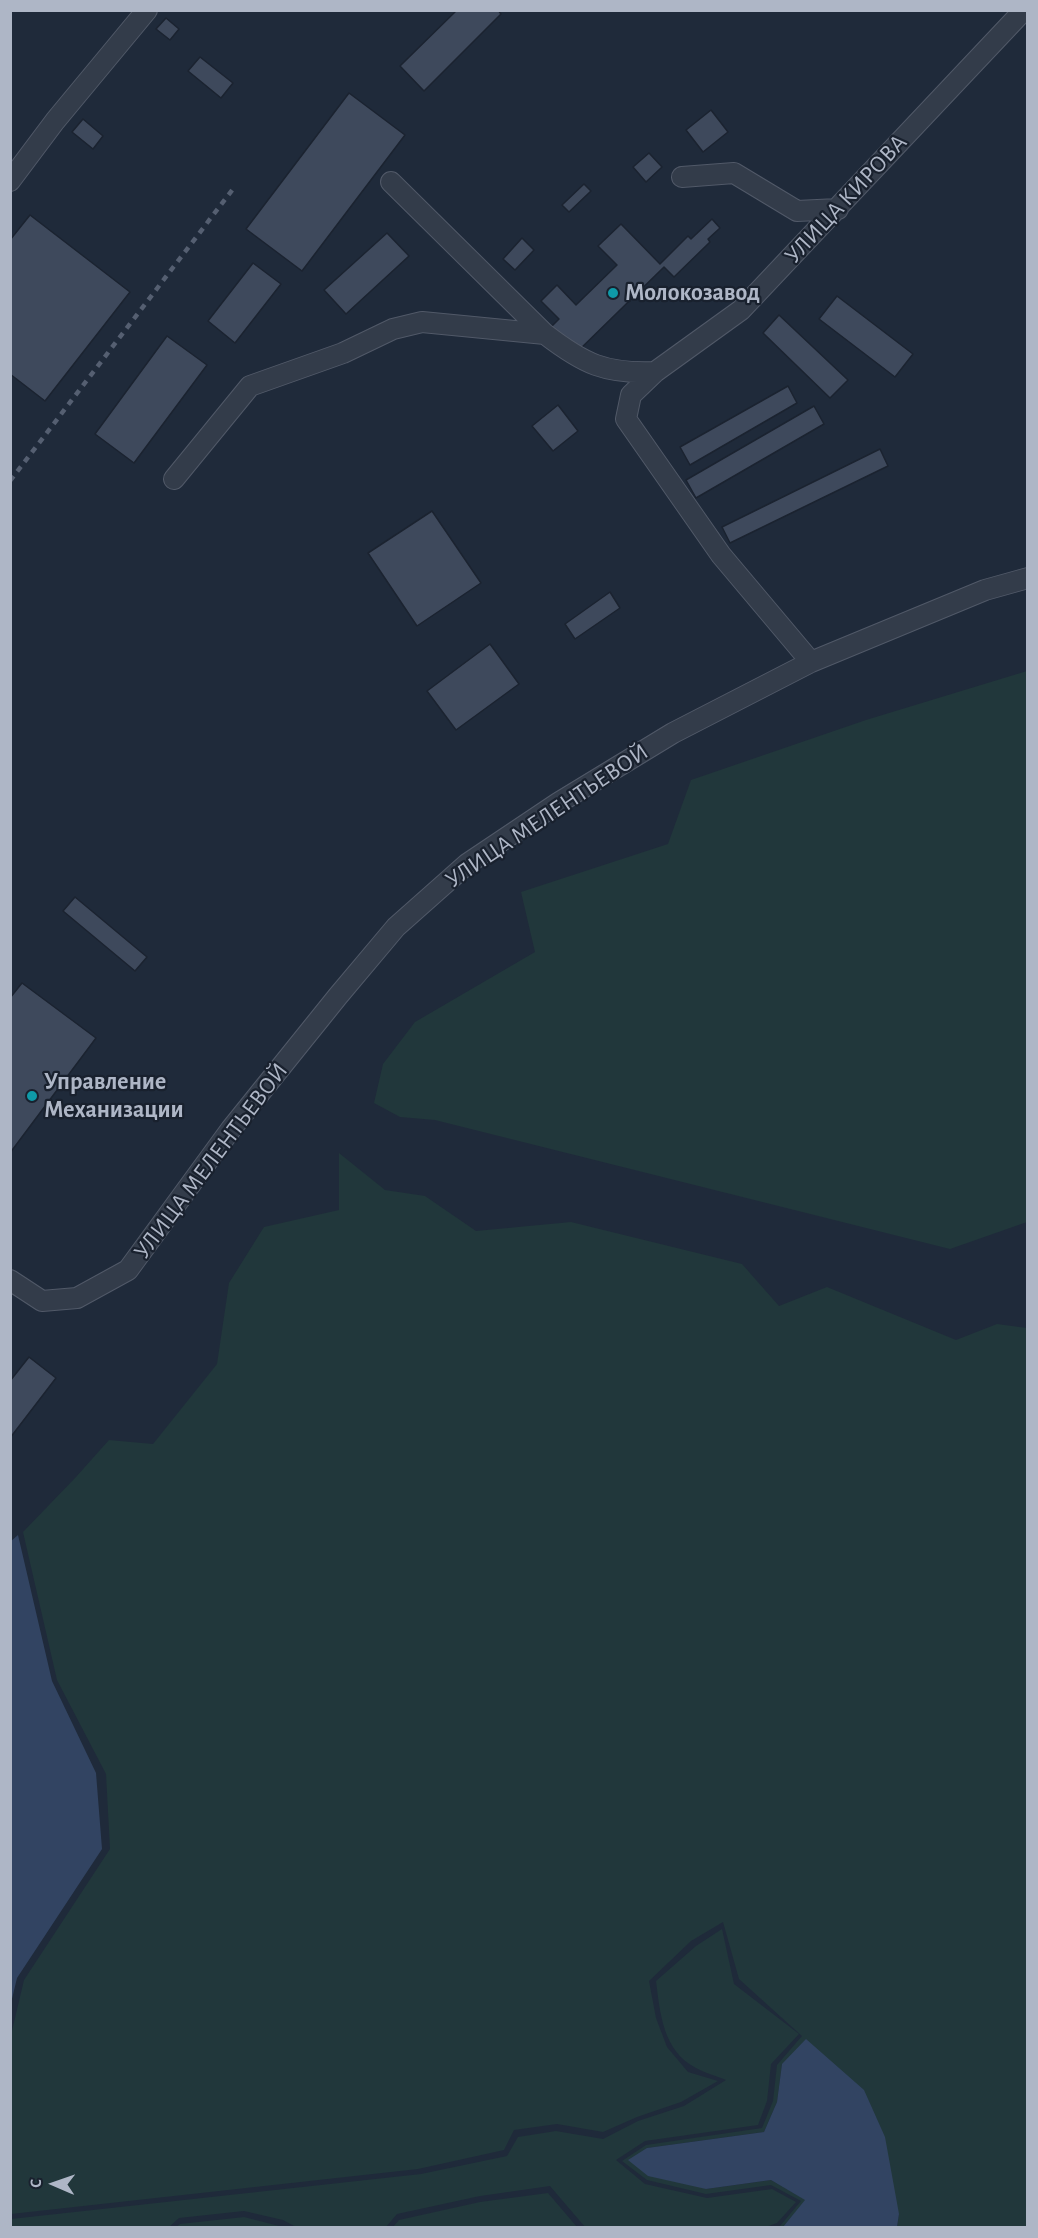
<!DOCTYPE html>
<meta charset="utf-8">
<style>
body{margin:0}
#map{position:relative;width:1038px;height:2238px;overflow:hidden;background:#1f2a3a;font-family:"Alegreya Sans",sans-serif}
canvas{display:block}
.frame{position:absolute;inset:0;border:12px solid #aeb6c6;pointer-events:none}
.north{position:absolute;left:24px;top:2154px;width:60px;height:60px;-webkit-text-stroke:4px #19212e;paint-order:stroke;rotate:272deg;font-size:16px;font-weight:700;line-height:24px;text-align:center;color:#aeb6c6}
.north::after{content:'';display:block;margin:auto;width:21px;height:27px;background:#aeb6c6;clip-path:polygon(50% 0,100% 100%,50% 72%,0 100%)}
</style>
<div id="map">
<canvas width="1038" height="2238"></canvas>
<div class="frame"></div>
<div class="north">С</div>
</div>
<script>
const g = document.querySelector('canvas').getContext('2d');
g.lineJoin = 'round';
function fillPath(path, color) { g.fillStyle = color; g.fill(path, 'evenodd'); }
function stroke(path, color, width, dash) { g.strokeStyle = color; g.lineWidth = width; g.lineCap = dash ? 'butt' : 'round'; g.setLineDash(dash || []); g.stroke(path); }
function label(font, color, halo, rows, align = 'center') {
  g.font = font + ' "Alegreya Sans",sans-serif'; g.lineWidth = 4.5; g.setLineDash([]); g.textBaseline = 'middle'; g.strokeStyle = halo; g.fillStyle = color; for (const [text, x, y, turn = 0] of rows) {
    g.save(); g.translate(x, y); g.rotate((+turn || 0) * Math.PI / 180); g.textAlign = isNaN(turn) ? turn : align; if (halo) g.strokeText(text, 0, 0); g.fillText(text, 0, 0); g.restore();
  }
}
fillPath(new Path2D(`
 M1027 671V1222L950 1249 435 1120 400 1117 374 1103 383 1064 415 1022 535 952 521 892 668 844 691 780 866 720Z
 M339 1153 385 1190 425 1196 476 1231 571 1222 742 1264 779 1306 827 1287 956 1340 997 1324 1027 1328V2227H897L899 2214 782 2064 777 2102 764 2132 647 2148 706 2189 771 2180 806 2200 783 2227H777L780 2226 801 2201 771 2185 706 2194 647 2180 622 2161 646 2145 762 2128 773 2101 777 2065 802 2036 739 1979 723 1922 691 1941 649 1981 656 2018 667 2047 688 2072 718 2081 681 2102 637 2117 603 2132 557 2124 514 2130 504 2150 418 2169 11 2214V2035L24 1980 110 1849 106 1774 57 1680 23 1532 76 1477 109 1440 153 1444 217 1364 229 1283 264 1227 339 1210Z
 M722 1929 734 1984 799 2034 771 2064 767 2101 758 2125 645 2141 616 2160 645 2184 707 2198 772 2189 796 2202 777 2223 763 2228 585 2227 550 2186 480 2196 397 2214 386 2227H296L283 2220 244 2211 179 2218 169 2227H11V2219L421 2174 507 2156 518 2137 556 2131 603 2139 638 2121 684 2106 726 2080C717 2076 705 2073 696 2068 663 2051 660 2013 656 1981L696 1946Z
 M548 2193 577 2227H393L399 2220 480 2202Z
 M244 2217 283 2227H176L180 2224Z`), '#21373b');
fillPath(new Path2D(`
 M18 1535 52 1681 96 1773 102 1849 17 1978 11 2003 10 1542Z
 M806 2039 864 2090 885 2137 899 2214 897 2227H783L805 2200 771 2180 706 2189 648 2176 628 2160 647 2148 764 2132 777 2102 782 2064Z`), '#324462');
const building = new Path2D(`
 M457 10H498L501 14 424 91 400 66Z
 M166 18 179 29 170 40 156 29Z
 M200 57 233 83 221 98 188 71Z
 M349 93 405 135 302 271 246 229Z
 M711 110 728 132 703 152 686 130Z
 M83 119 103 136 93 149 72 132Z
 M649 153 662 167 646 182 633 167Z
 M584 184 591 191 569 212 562 205Z
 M30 215 130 292 45 401 10 374V240Z
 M712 219 720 228 708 239 710 242 674 277 664 267 576 353 551 327 559 319 541 301 557 285 576 305 617 265 598 246 621 224 660 264 688 236 691 239Z
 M387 233 409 256 346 314 324 290Z
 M522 238 534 250 515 270 503 259Z
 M253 263 281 284 235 343 208 321Z
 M837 296 913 354 895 377 819 319Z
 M779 315 848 380 830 398 763 333Z
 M167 336 207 365 134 463 95 434Z
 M788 386 797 403 690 465 680 447Z
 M558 405 578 431 553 451 532 426Z
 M814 406 824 424 696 498 686 480Z
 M880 449 888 466 730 543 722 527Z
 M432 511 481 583 417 626 368 553Z
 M610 592 620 608 575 639 565 624Z
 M490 644 519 684 456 730 427 691Z
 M75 897 147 957 135 971 63 911Z
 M22 983 96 1038 10 1153V998Z
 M29 1357 56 1378 10 1438V1381Z`);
fillPath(building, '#3e495c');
stroke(building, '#1b2330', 1.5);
const minor = new Path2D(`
 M682 177 734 173 797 211 838 209
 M10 181 55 121 147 10
 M391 182 545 334C584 364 605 374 655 372
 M174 479 250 386 343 353 393 329 422 322 545 334
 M811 662 721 555 626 419 631 395 655 372 741 310 1024 10
 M10 1280 42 1301 77 1298 128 1270 231 1129 338 996 396 927 467 864 558 803 673 733 811 662 985 590 1028 578`);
stroke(minor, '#515968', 22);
stroke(minor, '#333c4a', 20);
stroke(new Path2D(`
 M10 481 233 189`), '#555f71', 4.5, [6, 6]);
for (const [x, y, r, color] of [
 [613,293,6,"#0f9aa8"],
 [32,1096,6,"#0f9aa8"]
]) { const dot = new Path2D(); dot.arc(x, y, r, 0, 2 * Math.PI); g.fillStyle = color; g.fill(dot); stroke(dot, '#19212e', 2); }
label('24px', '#aeb6c6', '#19212e', [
 ["УЛИЦА КИРОВА",846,199,-47],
 ["УЛИЦА МЕЛЕНТЬЕВОЙ",547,816,-34],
 ["УЛИЦА МЕЛЕНТЬЕВОЙ",211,1161,-53]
]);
label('bold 24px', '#aeb6c6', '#19212e', [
 ["Молокозавод",625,293],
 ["Управление",44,1082],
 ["Механизации",44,1110]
], 'left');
</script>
